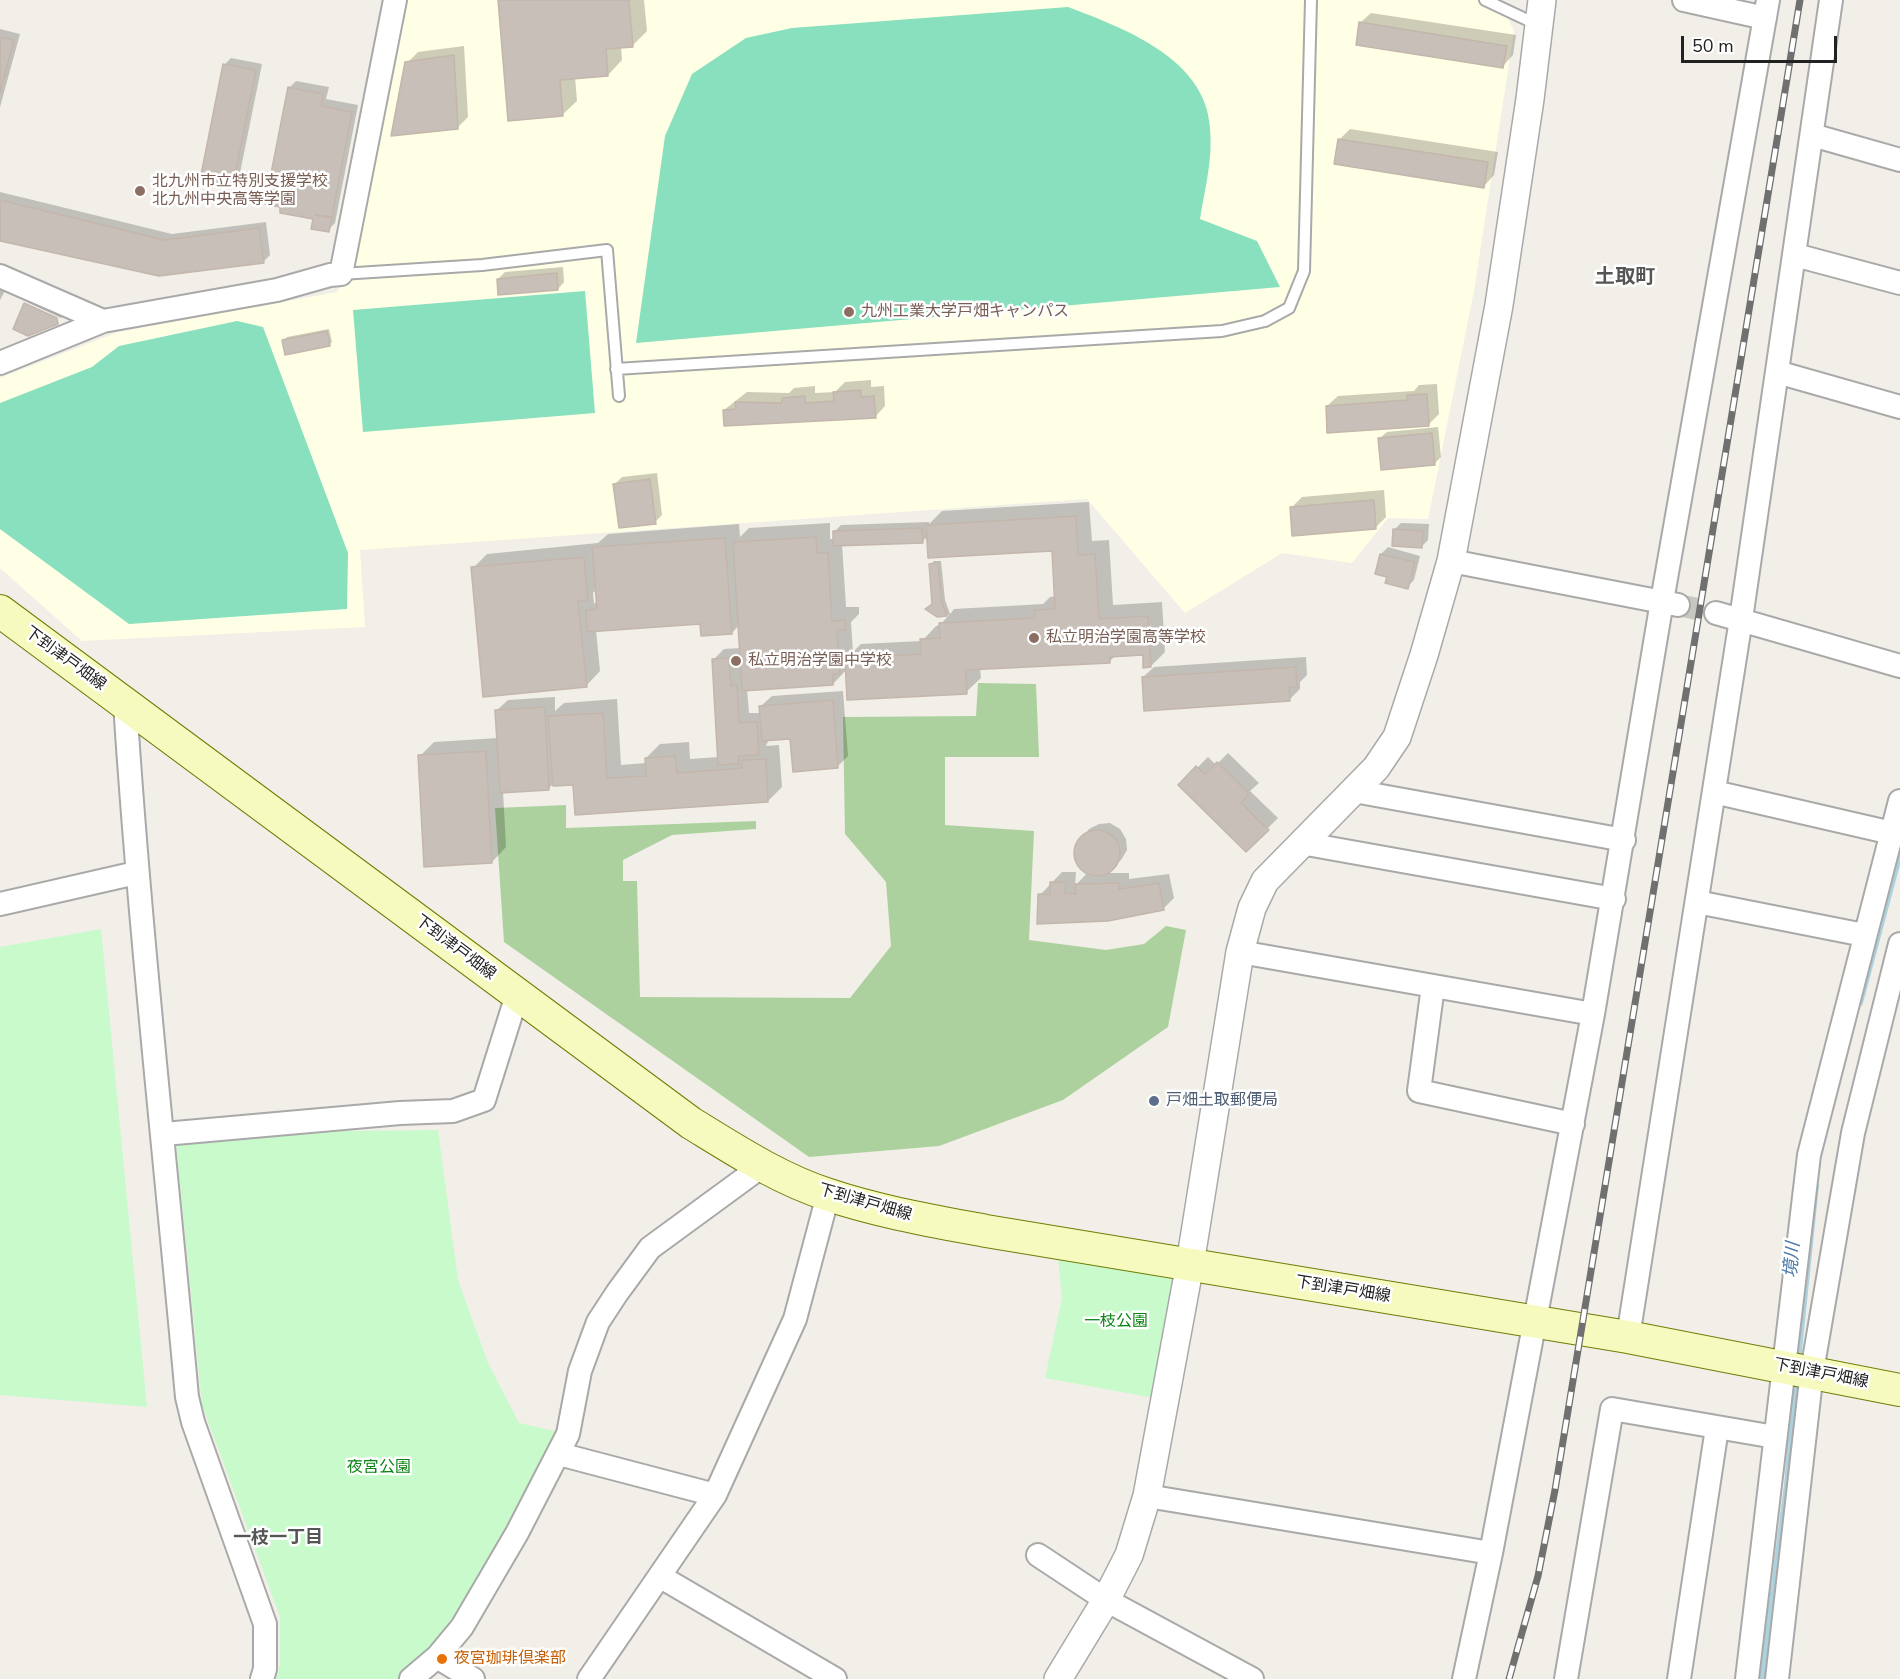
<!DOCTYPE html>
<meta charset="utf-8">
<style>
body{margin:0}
#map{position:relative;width:1900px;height:1679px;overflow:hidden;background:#f2efe9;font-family:"Nunito Sans",sans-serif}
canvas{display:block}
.scale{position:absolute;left:1681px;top:36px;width:156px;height:27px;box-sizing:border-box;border:3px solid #222;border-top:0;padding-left:8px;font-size:18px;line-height:21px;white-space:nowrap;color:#222;-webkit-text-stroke:4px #fff;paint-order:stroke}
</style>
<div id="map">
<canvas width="1900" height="1679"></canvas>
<div class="scale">50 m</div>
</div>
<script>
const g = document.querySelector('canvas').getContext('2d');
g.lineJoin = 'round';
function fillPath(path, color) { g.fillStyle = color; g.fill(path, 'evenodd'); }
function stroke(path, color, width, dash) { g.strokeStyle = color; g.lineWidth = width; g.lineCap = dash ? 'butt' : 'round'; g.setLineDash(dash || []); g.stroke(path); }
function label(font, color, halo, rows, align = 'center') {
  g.font = font + ' "Nunito Sans","Noto Sans JP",sans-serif'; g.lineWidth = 5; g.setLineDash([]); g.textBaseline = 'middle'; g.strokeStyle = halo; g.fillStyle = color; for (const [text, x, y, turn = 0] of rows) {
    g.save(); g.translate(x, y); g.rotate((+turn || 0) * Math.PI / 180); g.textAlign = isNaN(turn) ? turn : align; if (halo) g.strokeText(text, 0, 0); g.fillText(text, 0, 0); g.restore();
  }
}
fillPath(new Path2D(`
 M407 0H1499L1514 31 1474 291 1428 519 1388 518 1352 563 1282 553 1185 613 1087 499 360 550 365 627 82 641 0 568V378L118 332 337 292 356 262Z`), '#ffffe5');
fillPath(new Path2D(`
 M978 683 1036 684 1039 757H945V825L1034 831 1029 940 1106 950 1144 944 1166 926 1186 930 1168 1027 1063 1100 939 1146 809 1157 504 942 495 808 566 805V828L756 821V829L672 835 623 860V881H637L640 997 850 998 891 946 886 882 845 834 843 717 976 716Z`), '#add19e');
fillPath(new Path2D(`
 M101 929 147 1407 0 1395V947Z
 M438 1130 458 1280 488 1363 519 1423 568 1434 457 1623 398 1679H276L280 1665V1617L202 1405 175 1133Z
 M1057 1248 1184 1269 1160 1399 1045 1378 1062 1298Z`), '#c8facc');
fillPath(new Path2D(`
 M1068 7C1123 28 1206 58 1210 128 1213 159 1205 188 1200 219L1257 241 1280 287 636 343 665 136 692 74 746 38 792 28Z
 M585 291 595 413 363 432 353 310Z
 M237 321 263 327 348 553 347 609 129 624 0 529V403L92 367 119 346Z`), '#88e0be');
fillPath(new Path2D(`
 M499 0H644L647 31 633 45 621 46 622 60 608 75 575 77 577 101 562 115Z
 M1371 13 1516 35 1513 55 1503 66 1360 23Z
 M0 29 20 34 0 107Z
 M464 46 468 117 457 128 407 63 418 52Z
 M231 58 262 64 239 178 232 185 224 65Z
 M296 81 329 87 326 99 358 105 335 223 328 230 315 218 289 88Z
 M1350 129 1498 152 1494 175 1484 186 1340 139Z
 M0 192 172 234 266 222 270 255 263 262 0 239Z
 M563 267 564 282 558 289 498 279 505 272Z
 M0 283 7 287 0 300Z
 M32 297 64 315 61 318 27 302Z
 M329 329 332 342 329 345 284 340 287 337Z
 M871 380V387L884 386 885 406 875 417 724 410 747 392 789 393 794 388 815 386V393L835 392 845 382Z
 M1437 384 1439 414 1428 425 1327 406 1338 396 1414 391 1419 385Z
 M1438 427 1441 457 1434 464 1380 438 1387 432Z
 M657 473 662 515 655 522 615 484 622 477Z
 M1384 490 1386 517 1376 527 1291 508 1302 497Z
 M1089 502 1092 541 1109 540 1113 605 1162 602 1165 652 1151 666 1144 653 1116 655 1109 662 980 668 981 678 966 692 847 669 833 684 747 689 749 713H761V706L772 696 843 691 848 756 837 767 792 737 769 739 766 746 779 745 782 787 768 801 554 783 549 788 503 791 506 847 492 862 420 756 434 742 498 738 497 710 508 700 555 697V711L564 703 617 699 621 765 646 763V758L660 744 689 742 690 759 719 757 714 659 724 649 741 648 739 625 732 633 701 622 596 630 600 671 586 686 473 568 487 554 598 543 608 534 739 524 740 537 749 528 830 523V539H834V532L841 525 929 522V524L942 511ZM928 536 1053 549 1056 596 1050 597 1043 604 954 609 950 614 945 600 941 561H934L931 564 933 604 937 615H949L940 625 936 626 922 641 861 644 853 652 851 622 859 614V607H846L842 544 922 542ZM597 589 598 600 594 604 593 593Z
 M1401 523 1429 524 1428 540 1422 546 1394 530Z
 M1388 547 1420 556 1414 580 1407 587 1376 573 1381 554Z
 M1306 657 1307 675 1300 682V689L1289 700 1143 677 1154 667Z
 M1228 753 1259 783 1250 791 1278 818 1246 850 1180 785 1208 757 1216 765Z
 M1110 823 1120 829 1126 839 1127 850 1121 860 1105 873H1129V879L1169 874 1174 898 1163 909 1040 895 1062 872H1076L1075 886 1088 872 1082 869 1076 859 1075 847 1089 829 1099 824Z`), '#0003');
stroke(new Path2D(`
 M1860 1003 1900 853
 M1798 1360 1816 1185
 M1762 1679 1787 1485 1796 1379`), '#aad3df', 6);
const building = new Path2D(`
 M498 0H629L633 47 606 49 608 76 560 80 563 116 508 121Z
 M1359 22 1507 46 1503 68 1356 45Z
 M0 37 14 40 0 92Z
 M454 55 458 129 391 136 405 62Z
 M223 64 256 70 233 186 200 180Z
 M288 87 323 94 321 106 352 112 332 217 315 215 332 218 329 232 311 229 313 219 280 213V207L265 204Z
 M1338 139 1488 162 1484 188 1334 164Z
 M0 200 164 240 259 228 264 263 159 276 0 241Z
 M557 273 558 290 498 295 497 279Z
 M24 303 57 318 58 324 28 336 13 329Z
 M327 331 330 346 285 355 282 340Z
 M861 390V397L874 396 876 418 724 426 723 410 736 409 735 402 782 403V398L805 396V403L834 401 833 392Z
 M1427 394 1429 426 1327 433 1326 406 1408 400 1407 395Z
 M1432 433 1435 465 1381 470 1378 438Z
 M650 479 656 524 619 528 613 484Z
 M1374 500 1376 529 1292 536 1290 507Z
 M1076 516 1078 555 1095 554 1099 619 1148 616 1151 667 1143 668V655L1110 657V663L966 670 967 694 847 700 845 658 921 654 920 639 940 638 939 623 1035 618 1034 610 1055 609 1052 551 928 558 926 525Z
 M922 528 923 543 833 546V531Z
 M1393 529 1423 531 1422 548 1392 546Z
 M816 537 817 553 828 552 832 621 845 620V630H837L840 674H833V685L742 691 733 542Z
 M725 538 732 634 701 636 700 624 587 632 586 610 597 609 592 547Z
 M1380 554 1415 562 1408 589 1385 583 1387 577 1375 574Z
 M584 557 588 600 578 601 587 687 483 697 471 567Z
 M938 563 942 603 947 616 937 617 925 609 932 604 929 564Z
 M729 658 731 686 737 685 739 723 757 722 759 755 739 756V764L718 765 712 659Z
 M1296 667 1297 687H1289L1290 701 1144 711 1142 677Z
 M833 700 838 768 793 772 790 739 762 741 759 706Z
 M545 707 549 790 500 793 495 710Z
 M603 713 607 778 646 776 645 758 675 756 677 773 742 768V760L766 759 768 802 575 815 573 785 553 786 548 716Z
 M486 751 492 863 424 867 418 755Z
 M1217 762 1249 794 1241 803 1269 830 1246 852 1178 785 1196 766 1205 774Z
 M1074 853a23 23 0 1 1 46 0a23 23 0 1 1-46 0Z
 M1050 882H1066L1065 893 1076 894 1075 884 1119 883V889L1159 883 1164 910 1108 921 1037 924 1038 894H1050Z`);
fillPath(building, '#c7bfb8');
stroke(building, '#c4b6ab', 1.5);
stroke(new Path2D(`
 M1678 605 1716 613`), '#c8c6c1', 22, [22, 11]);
const service = new Path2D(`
 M1485 0 1538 25
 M341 274 482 265 607 250 619 396
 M616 369 1222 331 1265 321 1289 308 1304 271 1311 0`);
const minor = new Path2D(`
 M1684 0 1765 18
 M1812 135 1900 160
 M1795 255 1900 283
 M0 276 103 321
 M0 363 103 321 277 290 330 275 341 274 395 0
 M1777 372 1900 407
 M1451 561 1678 605
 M1716 613 1900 666
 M125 703C140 935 166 1165 187 1397L193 1422 265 1624V1669L262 1679
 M1354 791 1624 840
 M1714 792 1892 833
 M1301 843 1614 899
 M1697 902 1864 935
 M0 904 136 873
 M1240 952 1593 1014
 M1433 986 1419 1091 1573 1124
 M164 1134 400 1113 453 1111 484 1100 517 995
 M1628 1337 1741 619 1831 0
 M559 1454 715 1495
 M1147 1496 1491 1553
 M1038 1555 1106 1600 1252 1679
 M661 1577 835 1679
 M437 1657 473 1679
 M411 1679 437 1657 462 1627 517 1533 568 1434 580 1371 598 1322 617 1293 650 1248 762 1166
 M589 1679 715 1495 795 1319 828 1195
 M1464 1679 1491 1553 1593 1014 1662 601 1768 0
 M1566 1679 1612 1409 1775 1437
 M1679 1679 1717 1428
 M1747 1679 1809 1155 1900 801
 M1777 1679 1812 1371 1853 1133 1900 944`);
const tertiary = new Path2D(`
 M1058 1679 1106 1600 1129 1555 1147 1496 1190 1264 1240 952 1252 908 1265 881 1376 768 1397 737 1424 655 1451 561 1499 305 1530 99 1542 0`);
const secondary = new Path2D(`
 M0 611 691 1123C735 1150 779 1179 829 1195 880 1212 933 1221 986 1231L1628 1337 1900 1390`);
stroke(service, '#a9a9a9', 14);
stroke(minor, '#a9a9a9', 26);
stroke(tertiary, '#a9a9a9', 30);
stroke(secondary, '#707d05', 34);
stroke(service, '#fff', 10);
stroke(minor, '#fff', 22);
stroke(tertiary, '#fff', 27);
stroke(secondary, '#f7fabf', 32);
const rail = new Path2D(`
 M1509 1679 1538 1576 1555 1490 1800 0`);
stroke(rail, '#707070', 7);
stroke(rail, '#fff', 4.5, [14]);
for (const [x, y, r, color] of [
 [140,191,6,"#8d6e63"],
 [849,312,6,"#8d6e63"],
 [1034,638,6,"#8d6e63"],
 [736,661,6,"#8d6e63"],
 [1154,1101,6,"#5c6f8a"],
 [442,1659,6,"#e8710a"]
]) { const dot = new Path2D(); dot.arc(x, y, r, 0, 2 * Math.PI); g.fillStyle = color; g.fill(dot); stroke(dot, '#fff', 2); }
label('16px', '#785e54', '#fff', [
 ["北九州市立特別支援学校",152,182],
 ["北九州中央高等学園",152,200],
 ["九州工業大学戸畑キャンパス",861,312],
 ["私立明治学園高等学校",1046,638],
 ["私立明治学園中学校",748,661]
], 'left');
label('16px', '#222', '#fff', [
 ["下到津戸畑線",65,659,36],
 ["下到津戸畑線",455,948,37],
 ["下到津戸畑線",865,1203,16],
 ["下到津戸畑線",1343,1290,9],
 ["下到津戸畑線",1821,1374,11]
]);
label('16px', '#4e5e75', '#fff', [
 ["戸畑土取郵便局",1166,1101]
], 'left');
label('16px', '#0c8416', '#fff', [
 ["一枝公園",1116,1322],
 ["夜宮公園",379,1468]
]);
label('16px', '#c56008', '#fff', [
 ["夜宮珈琲倶楽部",454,1659]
], 'left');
label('italic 18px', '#4a7aab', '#fff', [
 ["境川",1793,1260,-85]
]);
label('bold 18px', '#555', '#fff', [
 ["一枝一丁目",278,1539]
]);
label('bold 20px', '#555', '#fff', [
 ["土取町",1625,278]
]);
</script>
